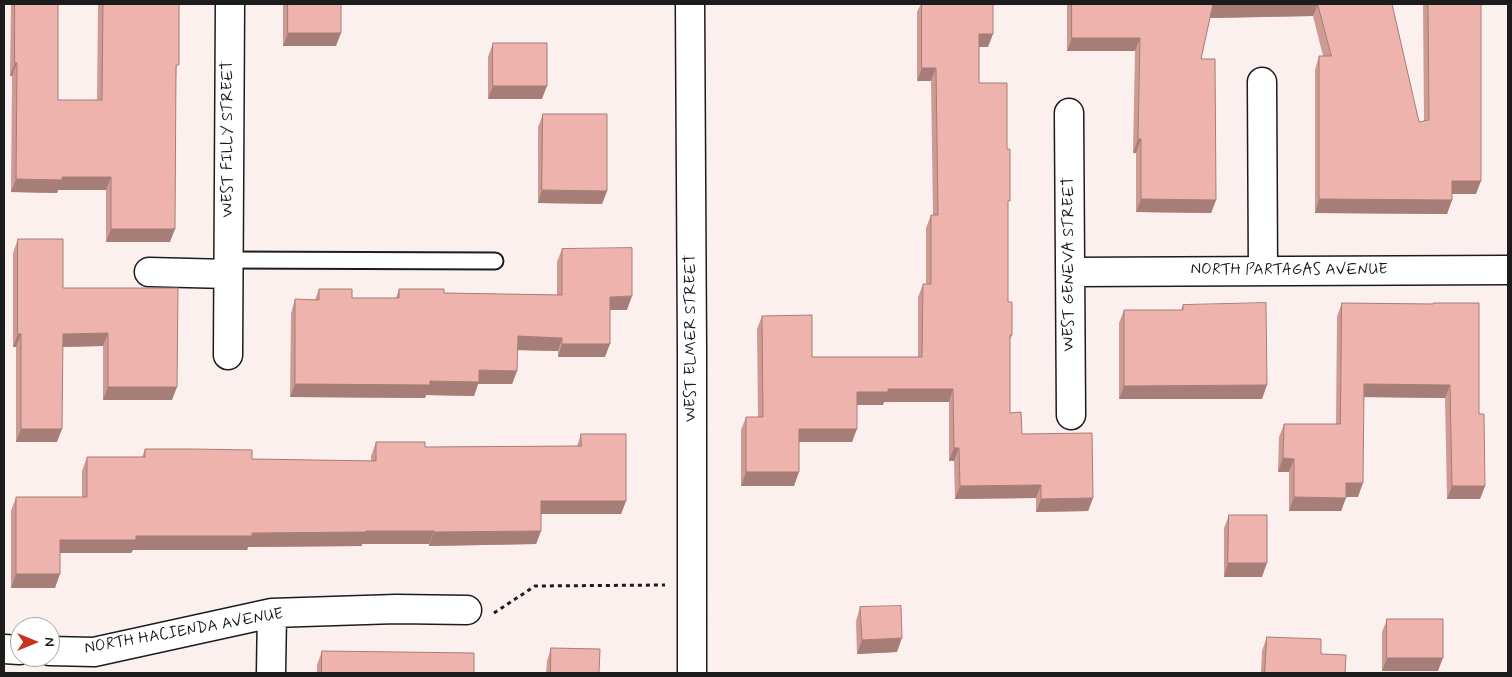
<!DOCTYPE html>
<style>
body{margin:0}
#map{position:relative;width:1512px;height:677px;overflow:hidden;background:#fcf0ee;font-family:Mynerve,sans-serif}
canvas{display:block}
.frame{position:absolute;inset:0;border:5px solid #1c1c1c;pointer-events:none}
.north{position:absolute;left:10px;top:617px;width:50px;height:50px;box-sizing:border-box;background:#fff;border:1px solid #a4a4a4;border-radius:50%;rotate:90deg;font-size:14px;font-weight:700;line-height:20px;text-align:center;color:#1c1c1c}
.north::after{content:'';display:block;margin:auto;width:18px;height:22px;background:#c8321e;clip-path:polygon(50% 0,100% 100%,50% 72%,0 100%)}
</style>
<div id="map">
<canvas width="1512" height="677"></canvas>
<div class="frame"></div>
<div class="north">N</div>
</div>
<script>
const g = document.querySelector('canvas').getContext('2d');
g.lineJoin = 'round';
function stroke(path, color, width, dash) { g.strokeStyle = color; g.lineWidth = width; g.lineCap = dash ? 'butt' : 'round'; g.setLineDash(dash || []); g.stroke(path); }
function fillPath(path, color) { g.fillStyle = color; g.fill(path, 'evenodd'); }
function label(font, color, halo, rows, align = 'center') {
  g.font = font + ' Mynerve,sans-serif'; g.lineWidth = 5; g.setLineDash([]); g.textBaseline = 'middle'; g.strokeStyle = halo; g.fillStyle = color; for (const [text, x, y, turn = 0] of rows) {
    g.save(); g.translate(x, y); g.rotate((+turn || 0) * Math.PI / 180); g.textAlign = isNaN(turn) ? turn : align; if (halo) g.strokeText(text, 0, 0); g.fillText(text, 0, 0); g.restore();
  }
}
const lane = new Path2D(`
 M228 260 495 261`);
const street = new Path2D(`
 M690 4 692 352V673
 M1262 82 1263 271
 M1069 113 1071 415
 M149 272 228 274
 M1071 272 1508 270
 M228 355 230 4
 M4 649 20 650
 M50 651 94 652 272 613 396 609 467 610
 M271 673 272 613`);
stroke(lane, '#1c1c1c', 19);
stroke(street, '#1c1c1c', 31);
stroke(new Path2D(`
 M494 613 535 586 665 585`), '#1c1c1c', 3, [4, 4]);
stroke(lane, '#fff', 15);
stroke(street, '#fff', 28);
fillPath(new Path2D(`
 M11 4H58V100H97L98 4H179L170 242H106V190H58L57 193 11 192 12 76H10Z
 M283 4H341L336 46H283Z
 M921 4H993L988 47H979V83L1007 149 1008 302 1012 335 1010 340V413L1022 434 1093 498 1088 511 1036 512V498L955 499 954 461H949V402H884L883 405H857L852 442H799L794 486H741V430L746 417H758L757 329 762 316 812 357H918V297L923 284H926V228L931 215H933L931 81H917V12Z
 M1067 4H1392L1419 122 1424 121 1423 4H1481L1476 194H1452V200L1447 214 1315 213V70L1319 56H1323L1313 16 1210 18 1201 59 1216 200 1211 213 1136 212V153H1133L1135 51H1067Z
 M493 43 542 99H488V57Z
 M543 114 607 191 602 204 538 203V127Z
 M18 239 63 288 172 400H103V346L63 347 57 442H16V347H13V253Z
 M562 249 627 310H610L605 357H558V351L517 350V371L512 384H478L474 396 426 395 425 398 290 397 291 313 295 299 315 300 319 289 352 298H396L399 289 444 293 557 295V262Z
 M1342 303 1433 304 1479 414 1485 486 1480 499H1447L1445 398 1364 397 1358 497H1346L1341 511H1289V472H1278L1279 437 1284 424H1336L1337 316Z
 M1183 305 1262 399H1119V323L1124 310H1181Z
 M581 434 626 501 621 514H541V531L536 544 429 546V544H362V546L248 547 247 550H133L131 553H60L55 588H11V511L16 497H82V471L87 457H142L145 449 252 459 371 461V456L376 442 425 447 577 446Z
 M1229 515 1262 577H1224V528Z
 M860 607 897 652 857 654 856 621Z
 M1387 619 1438 671H1382V632Z
 M1267 637 1345 673H1261L1262 651Z
 M551 648 599 673H546L547 661Z
 M322 651 474 673H317V665Z`), '#cd9a94');
fillPath(new Path2D(`
 M1213 4H1318L1313 16 1208 18Z
 M288 33H341L336 46H283Z
 M979 34H993L988 47H974Z
 M1072 38H1140L1135 51H1067Z
 M15 63H17L12 76H10Z
 M922 68H936L931 81H917Z
 M493 86H547L542 99H488Z
 M1138 139H1141L1136 153H1133Z
 M62 177H111L106 190H58L57 193 11 192 16 179Z
 M1452 181H1481L1476 194H1447Z
 M542 190 607 191 602 204 538 203Z
 M1141 199 1216 200 1211 213 1136 212Z
 M1319 199 1452 200 1447 214 1315 213Z
 M111 229H175L170 242H106Z
 M632 296 627 310H605L610 297Z
 M108 333 103 346 58 347 63 334Z
 M18 334H21L16 347H13Z
 M518 336 562 338 558 351 513 350Z
 M562 344H610L605 357H558Z
 M479 370 517 371 512 384H478L474 396 426 395 425 398 290 397 295 384 430 381Z
 M1364 384 1450 385 1445 398 1359 397Z
 M1267 385 1262 399H1119L1124 386Z
 M108 387H177L172 400H103Z
 M888 389H953L949 402H884L883 405H852L857 392Z
 M21 429H62L57 442H16Z
 M799 429H857L852 442H794Z
 M954 448H959L954 461H949Z
 M1283 458 1294 459 1289 472H1278Z
 M746 472H799L794 486H741Z
 M1346 483H1363L1358 497H1341Z
 M1041 485 1036 498 955 499 960 486Z
 M1452 486H1485L1480 499H1447Z
 M1294 497 1346 498 1341 511H1289Z
 M1093 498 1088 511 1036 512 1041 499Z
 M541 501H626L621 514H536Z
 M366 531H434L429 544H362V546L248 547 247 550H133L131 553H55L60 540 136 536Z
 M541 531 536 544 429 546 434 532Z
 M1228 563H1267L1262 577H1224Z
 M16 574H60L55 588H11Z
 M902 638 897 652 857 654 862 640Z
 M1387 658H1443L1438 671H1382Z`), '#a77d78');
const building = new Path2D(`
 M15 4H58V100H102L103 4H179V65H176L175 229H111V177H62V180L16 179 17 63H15Z
 M288 4H341V33H288Z
 M922 4H993V34H979V83H1007V149H1010V201H1008V302H1012V335H1010V413L1021 412 1022 434 1092 433 1093 498 1041 499V485L960 486 959 448H954L953 389H888V392H857V429H799V472H746V417H763L762 316 812 315V357H922L923 284H931V215H938L936 68H922Z
 M1072 4H1258H1213L1201 59H1215L1216 200 1141 199V139H1138L1140 38H1072Z
 M1318 4H1392L1419 122 1429 120 1428 4H1481V181H1452V200L1319 199V56H1331Z
 M493 43H547V86H493Z
 M543 114H607V191L542 190Z
 M18 239H63V288H178L177 387H108V333L63 334 62 429H21V334H18Z
 M632 248V296L610 297V344H562V338L518 336 517 371 479 370V382L430 381V385L295 384V299L319 300V289H352V298H399V289H444V293L562 295V249Z
 M1266 303 1267 385 1124 386V310H1183V305Z
 M1342 303 1433 304V303H1479V414H1484L1485 486H1452L1450 385 1364 384 1363 483H1346V498L1294 497V459L1283 458 1284 424H1340Z
 M581 434H626V501H541V531L434 532V531H366V532L252 533V536H136V540H60V574H16V497H87V457H145V449H193L252 450V459L376 461V442H425V447L581 446Z
 M1229 515H1267V563H1228Z
 M901 606 902 638 862 640 860 607Z
 M1387 619H1443V658H1387Z
 M1267 637 1321 639V654L1346 655 1345 673H1265Z
 M551 648 600 649 599 673H551Z
 M322 651 474 653V673H322Z`);
fillPath(building, '#eeb3ac');
stroke(building, '#a77d78', 1);
label('16px', '#1c1c1c', '#fff', [
 ["WEST FILLY STREET",229,139,-90],
 ["WEST GENEVA STREET",1070,264,-90],
 ["NORTH PARTAGAS AVENUE",1289,271],
 ["WEST ELMER STREET",692,338,-90],
 ["NORTH HACIENDA AVENUE",184,632,-10]
]);
</script>
